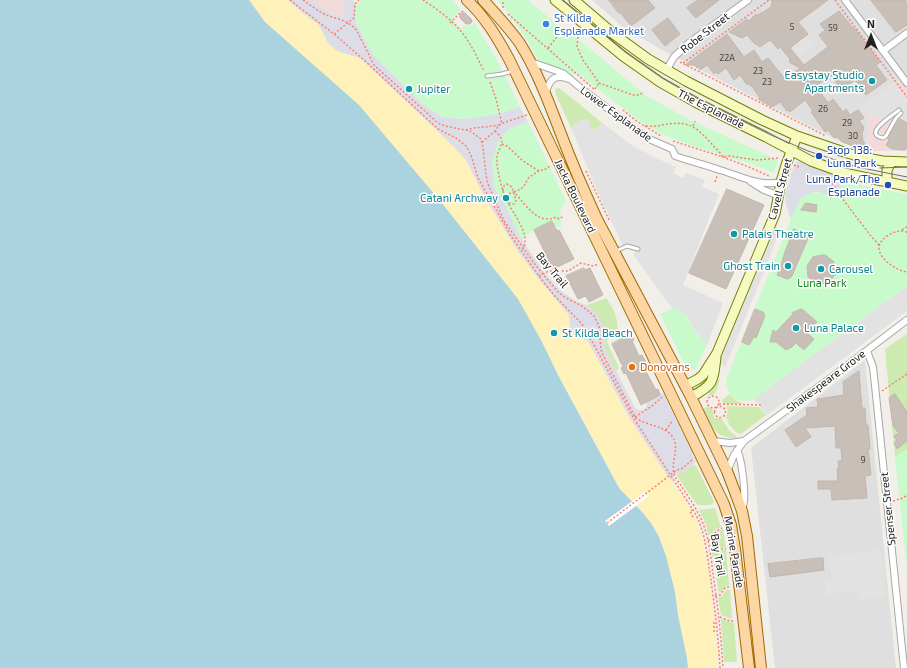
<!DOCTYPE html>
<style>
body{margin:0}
#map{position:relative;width:907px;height:668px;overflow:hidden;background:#f2efe9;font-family:"Exo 2",sans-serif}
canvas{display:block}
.north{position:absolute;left:851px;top:16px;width:40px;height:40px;-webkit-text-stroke:3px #fff;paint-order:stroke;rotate:0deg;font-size:11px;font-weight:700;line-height:16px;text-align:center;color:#222}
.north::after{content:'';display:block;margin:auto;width:14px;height:18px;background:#222;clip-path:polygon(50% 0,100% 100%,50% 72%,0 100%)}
</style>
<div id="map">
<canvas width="907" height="668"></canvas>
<div class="north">N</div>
</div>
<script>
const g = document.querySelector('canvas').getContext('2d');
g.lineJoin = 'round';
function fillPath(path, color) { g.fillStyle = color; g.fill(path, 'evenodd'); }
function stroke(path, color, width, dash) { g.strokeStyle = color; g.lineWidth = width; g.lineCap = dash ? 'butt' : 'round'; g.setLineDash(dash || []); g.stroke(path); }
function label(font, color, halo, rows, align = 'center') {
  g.font = font + ' "Exo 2",sans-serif'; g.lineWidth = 3; g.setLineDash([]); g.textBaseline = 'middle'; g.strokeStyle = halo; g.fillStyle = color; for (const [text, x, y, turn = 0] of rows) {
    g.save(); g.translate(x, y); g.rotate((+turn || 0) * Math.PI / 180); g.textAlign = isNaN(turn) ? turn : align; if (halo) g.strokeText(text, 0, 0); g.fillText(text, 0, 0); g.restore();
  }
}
fillPath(new Path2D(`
 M592 0H907V74L860 107 869 120 867 151 839 141 837 140 662 50 624 28Z
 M865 360 896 668H775L751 448Z`), '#e0dfdf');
fillPath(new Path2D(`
 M311 0H346L343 3 345 7 343 17 330 13Z
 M907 74V151H867L869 120 860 107Z`), '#f2dad9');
fillPath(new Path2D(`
 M559 88 583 107 602 123 598 128 592 130 580 120 571 128 556 95 555 89Z
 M607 298C608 302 610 303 612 307 616 315 619 324 617 332L609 336 607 342 619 368 616 371 605 349 603 326 587 305Z
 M907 334V449L895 457 885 349Z
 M720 378C718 385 718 394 710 396L708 393 717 383Z
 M730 394 735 400 744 404H724L722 400Z
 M726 406 759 407 766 415 741 434H738L730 426 726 417 728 411Z
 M706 407C714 407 713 412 714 418H719L722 419 729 430 738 438C715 439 712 427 703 409Z
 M692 464 696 466 714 502 710 505H697L677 476V473L684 472Z
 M715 508 721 527 716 529 709 538 706 525 699 510Z
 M722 529H723L726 548 720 547C714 541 713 533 722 529Z
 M710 542H712L717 549 726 550 729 585C724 586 723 591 719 593Z
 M730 589 732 619 721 615 718 597 722 596 726 590Z
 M721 619 734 623 737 661 733 662H724Z`), '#cdebb0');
fillPath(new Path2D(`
 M249 0H288L299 10 319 25 328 43 333 48 340 52 357 57 361 59 425 119 455 148 466 160 483 194 515 247 537 277 569 315 570 330 574 335 588 341 629 417 693 513C704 537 708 565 711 591 714 617 717 642 718 668H688L687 658 678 615 675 592 666 556 659 537 651 523 643 513 619 488 558 374 541 340 265 22Z`), '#fff1ba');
fillPath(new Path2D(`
 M361 0H452L461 10 451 19 460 28 464 26 473 25V21L495 56 520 107 498 114 481 117 463 119 448 118 440 116 424 105 374 56 355 22 356 5Z
 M497 0H528L566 32 583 43 607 63 645 95 690 120 778 160 774 173 741 160 740 161 710 151 687 144 662 134 641 122 576 72 573 76 565 72 540 63 524 35 514 21 506 9Z
 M528 122 566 201 560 211 561 227H556L553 220 531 232 522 240C516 228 510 216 504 204 501 198 496 193 495 188 489 169 492 142 508 130 514 126 522 124 528 122Z
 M841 181H844L869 187 907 194V287L881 305 754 399C739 405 725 396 726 380L791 219C796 207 803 189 819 193 824 194 827 195 831 198L841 191 840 186Z
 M672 308C689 313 684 314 692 327 696 333 703 340 707 345L695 370 686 367 660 314Z
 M907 449V568L895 457Z`), '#c8facc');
fillPath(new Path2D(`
 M808 35 816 45 800 58 791 47Z
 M896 83 907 99V122L892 113 881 120 877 115 870 120 861 107Z
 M589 119 592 130 598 128 602 123 633 146 658 159 676 167 673 173 683 178 686 173 705 180 702 187 719 194 683 285 723 303 707 345 693 328 687 316 681 311 672 308 634 256V250L624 248 599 195 571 128 580 120Z
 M776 226 779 232 767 264 725 368 720 361Z
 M907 287V311L767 415 754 399 881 305Z
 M881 550 885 597 858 599 857 591 826 594 825 581 832 580 829 556Z`), '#e2e2e2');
fillPath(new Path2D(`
 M288 0H311L330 13 343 17 345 7 343 2 346 0H353L356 5 355 22 374 56 424 105 440 116 449 118 463 119 481 117 498 114 520 107 528 122 509 129 501 137 497 144 492 162 494 184 495 189 504 203 522 240 545 273 556 286 565 294 576 301 584 304 592 308 599 316 603 326 605 349 635 408 639 410H643L646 407V402L663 393 693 454 692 455 696 462 684 472 677 473 671 480 667 475 629 417 588 341 574 335 570 330 569 315 537 277 515 247 483 194 466 160 455 148 425 119 361 59 357 57 340 52 333 48 328 43 319 25 299 10Z
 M800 160 846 177 844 181H841L840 183 841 191 831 199 827 195 817 192H814L806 195 800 200 791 219 786 205 785 195 794 165 796 162Z`), '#dddde8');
fillPath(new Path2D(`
 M0 0H249L265 22 359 105 441 202 518 299 541 340 558 375 619 488 643 513 651 523 659 537 666 556 675 592 678 615 687 658 688 668H0Z`), '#aad3df');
fillPath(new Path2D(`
 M645 492 648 497 609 526 605 521Z`), '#fff');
const building = new Path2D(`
 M609 0H648L655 8 631 26 620 12 619 13Z
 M698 0H719L696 18 687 8Z
 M771 0H828L798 22 808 34 790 48 804 65 828 47 819 35 825 30 820 24 839 11 853 28H854L880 62 876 65 887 80 866 95 855 80 841 90 831 75 816 86 828 103 833 99 843 112 846 109 850 115 858 110 864 118 859 121 864 127 862 134 863 141 870 152 842 142 838 137 837 138 836 137 834 138 828 130 825 132 811 112 813 111 805 100 790 112 788 110 787 111 780 102 772 107 758 99 760 98 751 85 750 86 749 83 747 85 740 75 734 80 726 68 718 74 716 72 714 74 707 65 700 70 699 67 697 68 695 65H685L727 34 744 57 754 50 762 62 768 58 785 79 800 68 789 62 790 59 780 47 778 49 770 40 760 47 754 43 747 35 742 38 729 32 747 19 749 21 756 14 757 16 762 12V13L772 6 771 4 773 3Z
 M871 0H905L907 3V25L896 32Z
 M462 13H465L472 20 471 23 469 24H466L460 18V15Z
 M668 18 680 34 665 46 652 30Z
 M900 119 907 123V147L905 150 892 149 886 145 889 140 888 139Z
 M727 189 764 205 726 289 689 273Z
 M806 203 817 205 816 212 801 210Z
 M552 221 557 231 559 230 574 259 553 269 534 230Z
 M794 229 809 236 792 276 790 278 787 279 777 275 780 268 785 252Z
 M825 255 834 262 836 273 829 283 817 284 808 277 807 266 813 257Z
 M584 268 585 270 590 268 603 295 589 302 586 296 578 299 566 276Z
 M755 309 763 312 765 316 756 338 754 337 749 345 742 342Z
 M802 309 817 322 807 333 814 339 804 350 796 343 792 347 786 350 776 342H770L773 330 776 332 793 314 792 313Z
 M631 334 634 340 632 341 639 356 642 355 648 366 644 368 656 390 658 389 660 395 641 405 626 373 624 374 621 368 623 367 612 344Z
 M859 371 862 408H865L866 425H868L869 435 870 449H868L871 475 865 476 867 498 832 500 831 489H818V481H838L837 469H839L838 461H842L841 448H836L835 426 805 428 811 437 796 447 785 430 807 415 806 408 818 407 817 399 844 395 843 382Z
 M895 394 907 412V441L897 449 894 443 897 440 894 436 899 433 893 426 889 398Z
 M823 558 824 570 770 577 768 564Z`);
fillPath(building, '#c7bfb8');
stroke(building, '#c4b6ab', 1);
const lane = new Path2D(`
 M487 76 502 74 513 71
 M899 110C895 114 861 134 883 138L886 136 896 118 901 113
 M616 251 627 246 638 249`);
const street = new Path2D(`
 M845 0 907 83
 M883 51 907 33
 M531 62 557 71 564 74 583 90 639 132 649 139 672 149 674 153 675 156C690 161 706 165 720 170 740 176 760 187 781 182
 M666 71 674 57 689 43 748 0
 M545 95C549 81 553 73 569 79
 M751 182 764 190 779 196
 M867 351 873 367 876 395 904 668
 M713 441 730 443 744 441
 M737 450C742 459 745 490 744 500 744 503 743 506 742 509
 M727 471 734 455 744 441 828 380 907 320`);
const secondary = new Path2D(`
 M555 0 623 56 660 82 697 103 766 137 811 161 844 173 907 186
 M574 0 615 35 648 59 686 81 762 120 797 136 841 151 860 157 883 161 907 162
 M887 182V170L891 162
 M685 386 698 379 703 375 717 353 775 214 781 182 786 165 797 136
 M691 397C714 385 713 382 716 357`);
const primary = new Path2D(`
 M467 0C485 17 497 37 509 59L724 504 731 525 735 549 749 668
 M483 0C496 14 508 27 519 42 537 70 549 103 561 134 572 163 584 191 597 219L691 397 727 471 735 492 742 511 747 536 761 668`);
stroke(lane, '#a9a9a9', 5);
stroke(street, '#a9a9a9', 8);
stroke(secondary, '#707d05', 11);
stroke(primary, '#a06b00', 12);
stroke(new Path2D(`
 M290 0 334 34 364 60 438 129 456 138 466 146 471 155 478 178 511 236 539 276 553 294 582 324 593 343 633 417 693 510C704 527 706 547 709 567 714 600 718 634 720 668
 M303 0C310 5 317 10 324 14 337 20 348 19 357 31L374 65 438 123 445 126 470 131 481 139 483 148 486 175 488 184 504 221 537 267 559 293 566 298 582 306 594 316 599 326 601 350 603 355 635 417C645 426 664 425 672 436 681 448 669 464 675 477 677 480 680 484 682 487 689 498 697 509 702 521 709 538 711 557 713 574 718 606 721 637 723 668
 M423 0C434 7 452 20 460 30 470 42 477 57 484 71
 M835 0 907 97
 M503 8V0
 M508 14 594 89
 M450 23 461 12 464 11
 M334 34 354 18 355 4 359 0
 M578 37 577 46 579 51 583 60 599 83 633 95H639L644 92
 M548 48 565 27
 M680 62 826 136
 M683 63 769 0
 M490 82 496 99 502 124
 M595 89 599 83
 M623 110C629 115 637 122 643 125 650 128 661 125 668 124 690 121 697 128 711 143 715 148 720 152 723 157L729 156 757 160 778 158
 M645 126 661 136
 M693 126 695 121
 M466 130 473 128 485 127 499 125
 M495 131C497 133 500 135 501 138 504 143 498 151 497 156 496 167 500 180 503 191 503 187 504 185 507 184L512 187 516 201 514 204 508 203C513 212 527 232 525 242 525 245 523 248 522 251
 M673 141 723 157 749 167 769 176
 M482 142 495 131 499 125 505 122 515 119 527 115
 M502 144 507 146 523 161 539 171 546 169 550 166
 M794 165 798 167 799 164
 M586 171 609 220
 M828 176 838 193 871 236 879 245
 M715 182 717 176
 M514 192 521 189 524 186 529 177 539 171
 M490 200 514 192C525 203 537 226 556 217L559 219 564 216
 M902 230 907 227
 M907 232C906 232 902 231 901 231 893 231 881 238 879 246 877 258 897 271 907 272
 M539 276 549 271H568L581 263 593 266 599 264
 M882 391 907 374
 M707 402a6 6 0 1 1 12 0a6 6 0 1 1-12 0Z
 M719 404 760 405 762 407
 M714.5 412a5.5 5.5 0 1 1 11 0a5.5 5.5 0 1 1-11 0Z
 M635 417 652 406 662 397
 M666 430 673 420
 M893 501 903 498 907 495
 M693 510 690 511 694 519
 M607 523 677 470 683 468 692 460
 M708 540H713L716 531 722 528
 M713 540C716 546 719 549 726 549
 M715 596 720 595 725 588 731 586
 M720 617 730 621H735
 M714 632V622H716`), '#fa8072', 1.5, [2, 2]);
stroke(lane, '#fff', 3);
stroke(street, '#fff', 6);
stroke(secondary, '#f7fabf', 9);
stroke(primary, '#fcd6a4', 10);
stroke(new Path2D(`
 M562 0 625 52 662 78 700 100 771 135 808 151 857 167 907 177
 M880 168 907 167`), '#707070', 1);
stroke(new Path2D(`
 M503 191 508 203`), '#fa8072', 1.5, [2, 2]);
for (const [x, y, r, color] of [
 [546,24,4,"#3f7fe0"],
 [872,81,4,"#0f9aa8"],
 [409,89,4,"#0f9aa8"],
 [819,156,4,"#1a4fb4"],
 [888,185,4,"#1a4fb4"],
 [506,198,4,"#0f9aa8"],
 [734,234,4,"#0f9aa8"],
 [788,266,4,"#0f9aa8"],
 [821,269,4,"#0f9aa8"],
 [796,328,4,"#0f9aa8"],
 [554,333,4,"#0f9aa8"],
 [632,367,4,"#e8710a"]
]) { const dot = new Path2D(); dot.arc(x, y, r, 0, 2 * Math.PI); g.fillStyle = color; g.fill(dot); stroke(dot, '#fff', 1.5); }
label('9px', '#4b4948', null, [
 ["5",792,27],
 ["59",833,28],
 ["22A",727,58],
 ["23",758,71],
 ["23",767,82],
 ["26",823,109],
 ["29",847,123],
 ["30",853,136],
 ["9",863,460]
]);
label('11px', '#366cbe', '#fff', [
 ["St Kilda",554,18],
 ["Esplanade Market",554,31]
], 'left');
label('11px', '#222', '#fff', [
 ["Robe Street",705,33,-38],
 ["The Esplanade",711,109,27],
 ["Lower Esplanade",616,114,36],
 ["Cavell Street",780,189,-75],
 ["Jacka Boulevard",575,196,64],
 ["Bay Trail",552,270,50],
 ["Shakespeare Grove",826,381,-37],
 ["Spenser Street",888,509,-96],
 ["Marine Parade",734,552,80],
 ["Bay Trail",718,555,80]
]);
label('11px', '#0d838f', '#fff', [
 ["Easystay Studio",864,75,"right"],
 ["Apartments",864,88,"right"],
 ["Jupiter",417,89],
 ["Catani Archway",498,198,"right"],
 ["Palais Theatre",742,234],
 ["Ghost Train",780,266,"right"],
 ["Carousel",829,269],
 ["Luna Palace",804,328],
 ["St Kilda Beach",562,333]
], 'left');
label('11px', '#164399', '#fff', [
 ["Stop 138:",827,150],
 ["Luna Park",827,163],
 ["Luna Park/The",880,179,"right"],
 ["Esplanade",880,192,"right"]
], 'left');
label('11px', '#0c8416', '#fff', [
 ["Luna Park",822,283]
]);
label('11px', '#c56008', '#fff', [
 ["Donovans",640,367]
], 'left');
</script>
